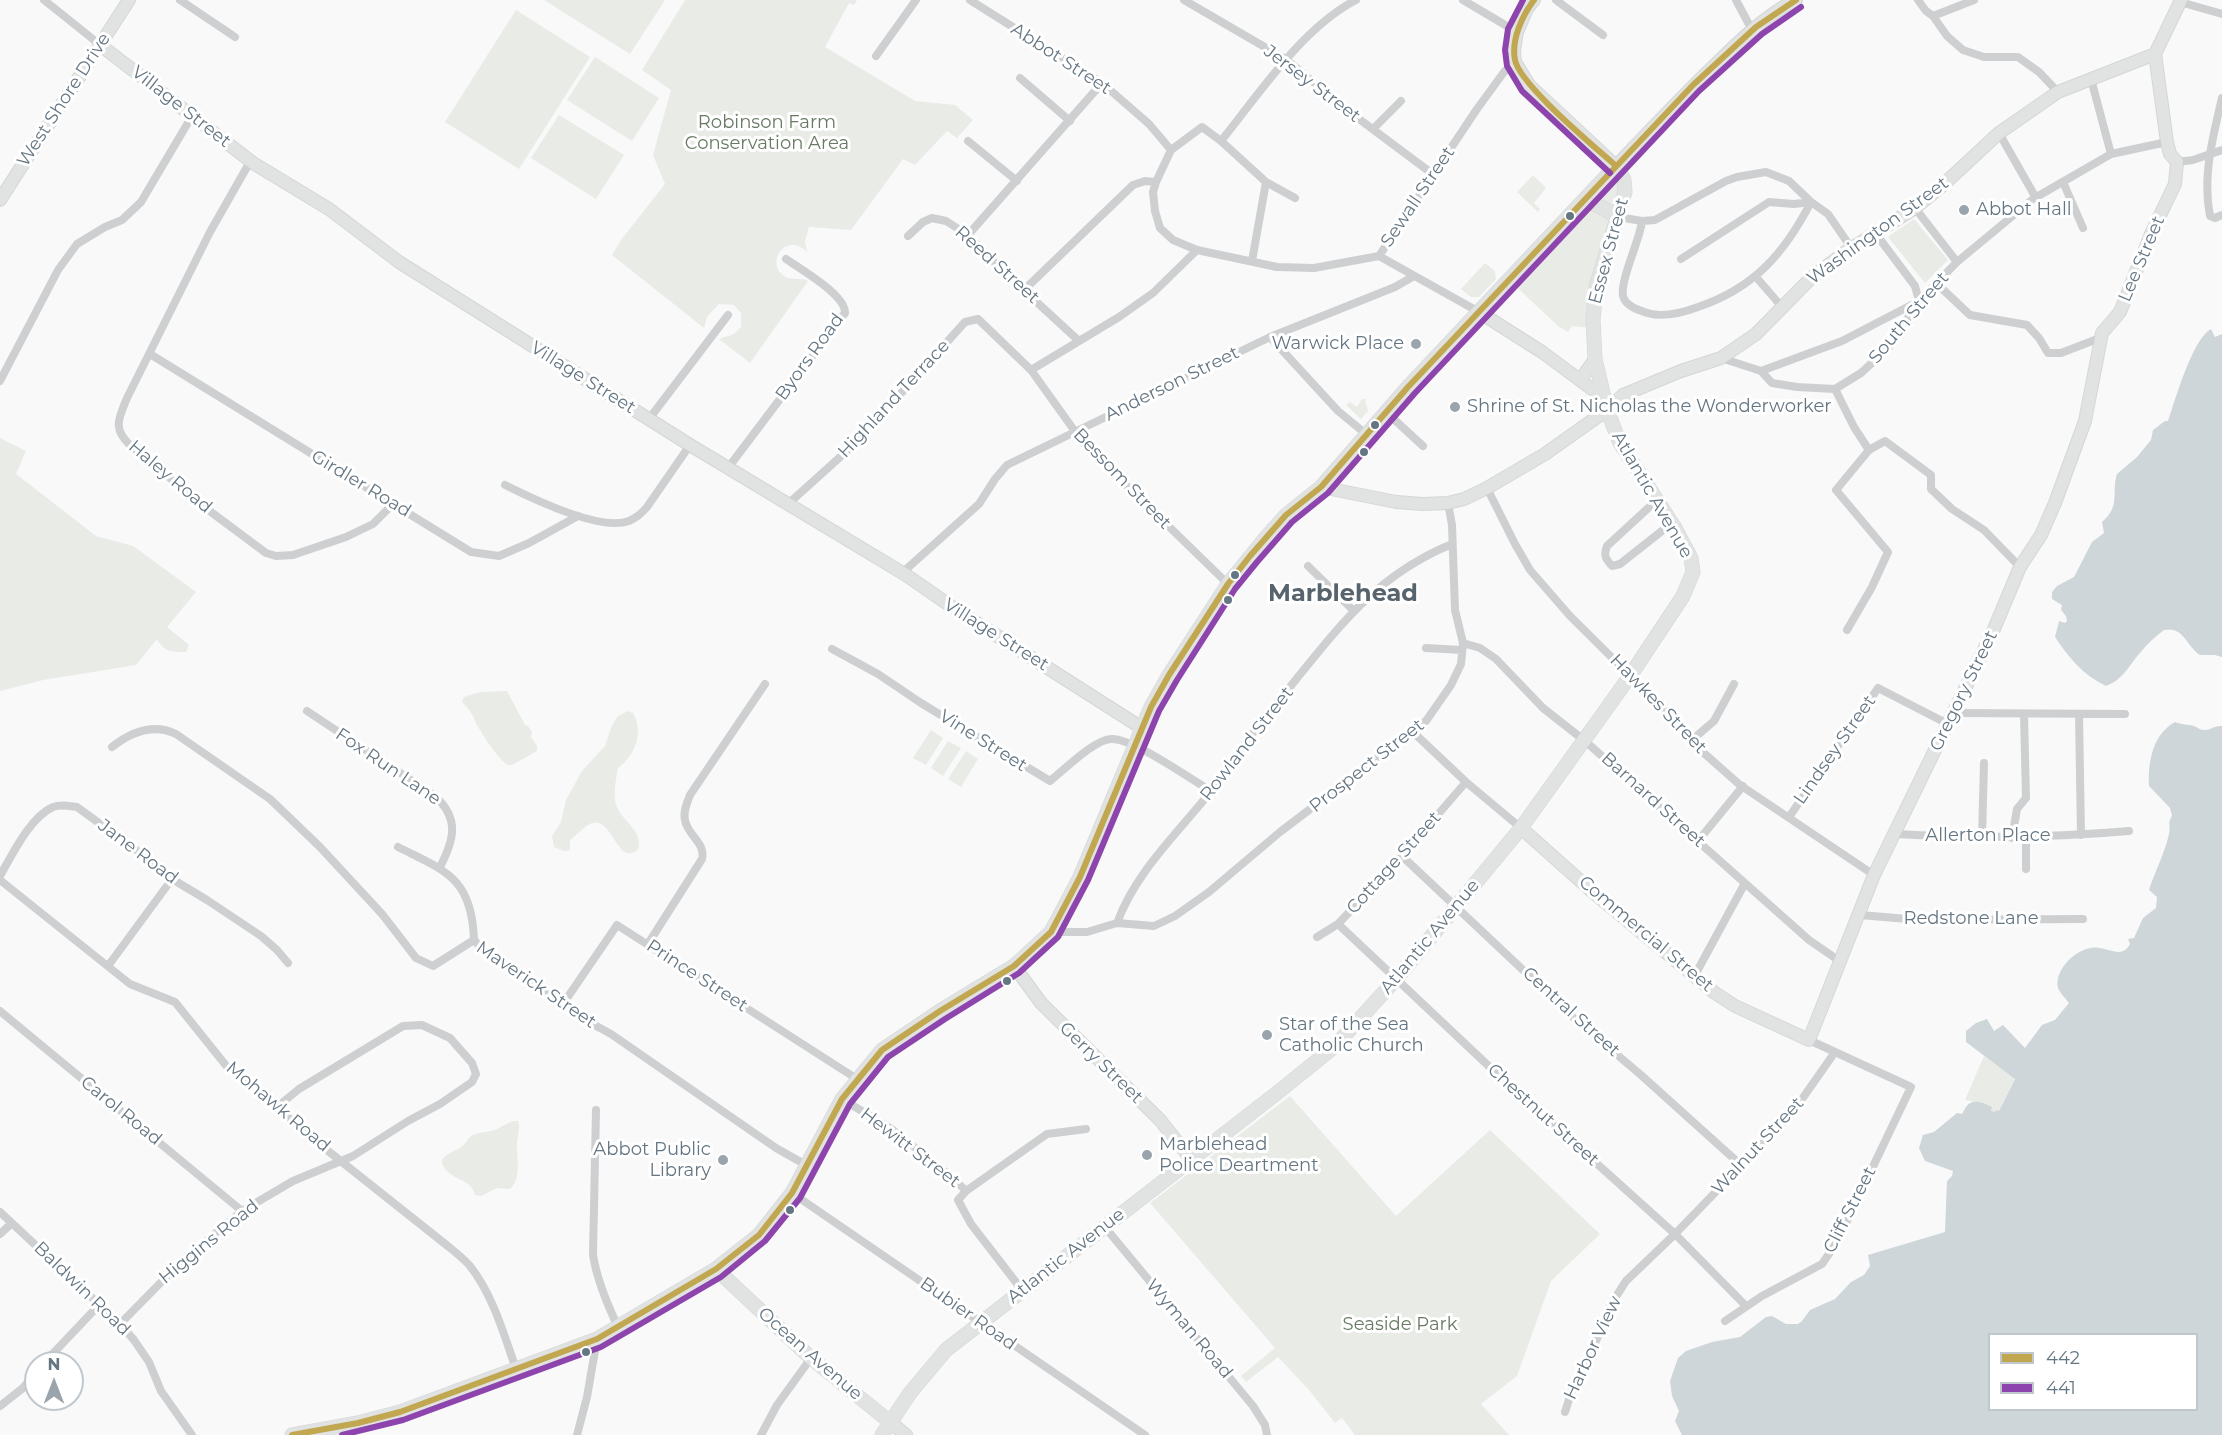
<!DOCTYPE html>
<style>
body{margin:0}
#map{position:relative;width:2222px;height:1435px;overflow:hidden;background:#f9f9f9;font-family:Montserrat,sans-serif}
canvas{display:block}
.legend{position:absolute;left:1988px;top:1333px;width:210px;height:78px;box-sizing:border-box;background:#fff;border:2px solid #c1c8cd;margin:0;padding:8px 10px;list-style:none;font-size:18px;color:#657683}
.legend li{display:flex;align-items:center;gap:12px;height:30px}
.legend b{width:30px;border:2px solid #c1c8cd}
.north{position:absolute;left:24px;top:1351px;width:60px;height:60px;box-sizing:border-box;background:#fff;border:2px solid #c1c8cd;border-radius:50%;rotate:0deg;font-size:16px;font-weight:700;line-height:24px;text-align:center;color:#657683}
.north::after{content:'';display:block;margin:auto;width:21px;height:27px;background:#99a4ac;clip-path:polygon(50% 0,100% 100%,50% 72%,0 100%)}
</style>
<div id="map">
<canvas width="2222" height="1435"></canvas>
<ul class="legend">
<li><b style="height:8px;background:#c1a74f"></b>442</li>
<li><b style="height:8px;background:#8e44ad"></b>441</li>
</ul>
<div class="north">N</div>
</div>
<script>
const g = document.querySelector('canvas').getContext('2d');
g.lineJoin = 'round';
function fillPath(path, color) { g.fillStyle = color; g.fill(path, 'evenodd'); }
function stroke(path, color, width, dash) { g.strokeStyle = color; g.lineWidth = width; g.lineCap = dash ? 'butt' : 'round'; g.setLineDash(dash || []); g.stroke(path); }
function label(font, color, halo, rows, align = 'center') {
  g.font = font + ' Montserrat,sans-serif'; g.lineWidth = 6; g.setLineDash([]); g.textBaseline = 'middle'; g.strokeStyle = halo; g.fillStyle = color; for (const [text, x, y, turn = 0] of rows) {
    g.save(); g.translate(x, y); g.rotate((+turn || 0) * Math.PI / 180); g.textAlign = isNaN(turn) ? turn : align; if (halo) g.strokeText(text, 0, 0); g.fillText(text, 0, 0); g.restore();
  }
}
fillPath(new Path2D(`
 M544 0H665L630 54Z
 M685 0H857L854 5 849 3 825 47 915 101 955 105 973 120 957 138 947 131 915 165 903 159 851 230 809 227 805 241 807 252C787 231 764 262 784 276 791 281 800 277 808 281L750 363 719 339 734 334 741 327V313L734 305 719 304 707 317 704 328 612 255 621 240 665 184 653 155 671 90 642 70Z
 M516 10 590 57 519 169 445 122Z
 M595 57 659 98 632 141 567 100Z
 M559 115 624 155 596 199 531 158Z
 M1616 166 1622 174 1593 328 1572 326 1568 332 1558 326 1509 280Z
 M1533 175 1546 188 1534 203 1540 209 1538 212 1517 192Z
 M1914 219 1948 260 1925 283 1888 237Z
 M1485 263 1495 271 1496 279 1479 297H1471L1461 289Z
 M1362 399H1365L1368 411 1361 419 1346 405 1350 402 1357 407Z
 M0 438 26 451 16 474 96 536 133 546 196 592 167 627 189 645 186 652C172 652 164 652 157 639L136 665 43 680 0 691Z
 M507 691 525 725 529 727 532 732 531 737 537 746V751L512 765H507C497 756 487 742 480 730 472 717 475 715 462 702L464 697 480 692Z
 M628 711 633 713C644 732 635 756 618 768 616 779 612 799 618 809 624 822 639 828 639 845 639 848 638 850 634 852 618 862 611 817 592 823 585 825 576 836 570 840V850L564 851 554 847 552 836 561 822 566 800 582 771 605 746 612 725 618 716Z
 M931 730 943 738 926 765 913 758Z
 M948 741 961 748 943 776 931 768Z
 M966 751 978 759 961 787 948 779Z
 M1984 1056 2015 1078 1999 1111 1995 1113 1991 1111 1992 1108 1979 1102 1965 1100Z
 M1290 1096 1396 1216 1490 1130 1600 1234 1551 1281 1517 1376 1481 1404 1509 1435H1355L1342 1418 1335 1423 1309 1390 1278 1357 1246 1382 1241 1376 1275 1348 1150 1203Z
 M514 1121H518C520 1128 519 1129 518 1136 514 1152 524 1176 510 1189L497 1188 481 1196 475 1195C471 1180 458 1181 448 1172 432 1156 452 1154 461 1147 465 1145 467 1140 470 1137 478 1131 489 1133 497 1129 503 1126 507 1123 514 1121Z`), '#e8ebe6');
fillPath(new Path2D(`
 M2211 329 2215 337 2222 334V657L2215 655H2200C2186 646 2184 626 2164 630 2155 637 2147 644 2140 653 2129 665 2123 680 2106 686 2083 675 2069 658 2055 637L2059 621 2065 623 2067 621 2066 616 2061 610 2062 605 2052 599V592L2057 586 2074 577 2092 542 2104 533 2102 522C2121 506 2111 493 2117 474L2137 457 2151 440 2153 430 2165 421H2168C2175 400 2193 338 2211 329Z
 M2175 722C2181 725 2188 724 2194 726 2197 727 2200 730 2203 730 2209 731 2215 725 2222 726V1435H1682L1675 1421 1679 1411 1672 1396 1670 1381 1678 1358 1686 1351 1712 1342 1740 1337 1766 1317 1772 1316 1786 1324H1798L1802 1321 1810 1310 1835 1299 1851 1282 1864 1275 1870 1266 1868 1255 1945 1232 1947 1181 1952 1176 1953 1171 1925 1161 1919 1148 1923 1135 1934 1132 1957 1113 1962 1114C1970 1097 1977 1100 1992 1107L1991 1111 1995 1112 1996 1110 1999 1111 2015 1079 1966 1042V1031L1976 1023 1987 1019 1994 1031 2003 1025 2025 1048 2042 1025 2055 1020 2069 1003C2066 999 2060 993 2058 988 2054 970 2075 950 2091 948 2101 946 2110 952 2119 952 2124 952 2128 948 2130 944L2128 939 2134 938 2143 918 2156 908 2157 897 2149 890C2155 871 2165 853 2169 834 2171 827 2167 823 2172 816L2170 808 2149 786C2148 762 2152 735 2175 722ZM1990 1334H2196V1410H1990Z`), '#ced6d9');
const secondary = new Path2D(`
 M1534 0 1527 9 1517 32 1514 50 1515 62 1529 85 1616 166C1651 129 1686 92 1723 57 1745 36 1768 14 1796 0
 M99 44 253 163 329 209 399 262 690 445 906 575 955 609 1142 728
 M0 200 129 0
 M1479 312 1542 352 1604 398
 M1581 379 1595 359
 M1321 487 1396 502 1423 504 1448 503 1464 499 1487 488 1545 454 1607 410 1623 395 1681 371 1721 358 1756 334 1813 276 1844 253 1915 208 1943 185 1999 133 2058 92 2155 54 2181 0
 M1521 828 1594 893 1715 993 1735 1006 1809 1040 1874 875 1994 629 2020 567 2041 535 2055 503 2085 421 2102 333 2120 312 2151 234 2175 184 2177 162 2170 154 2167 142 2155 54
 M1014 966 1041 1003 1160 1120 1191 1159
 M890 1422 906 1435`);
const primary = new Path2D(`
 M1584 201 1601 207 1618 217
 M716 1269 811 1358 890 1422
 M292 1435 358 1423 400 1412 597 1339 716 1269 759 1235 792 1193 842 1099 882 1050 940 1011 1014 966 1051 932 1080 877 1151 707 1169 675 1228 584 1268 535 1286 515 1321 487 1408 387 1616 166 1624 180 1625 192 1596 287 1593 320 1595 359 1607 410 1620 443 1675 528 1691 558 1693 572 1683 596 1630 676 1521 828 1397 978 1334 1047 1277 1093 946 1350 910 1393 882 1435`);
stroke(secondary, '#d5d6d7', 14);
stroke(primary, '#d5d6d7', 15);
stroke(new Path2D(`
 M44 0 99 44
 M180 0 235 37
 M970 0 1102 83 1149 124 1171 150
 M1184 0 1287 60 1343 107 1434 175
 M1463 0 1517 32
 M1556 0 1603 35
 M1736 0 1752 30
 M1918 0 1926 11 1933 16 1947 36 1963 50 1984 57H2018L2039 72 2058 92
 M2180 2 2222 14
 M1933 16 1974 0
 M876 56 916 0
 M1020 78 1070 121
 M2091 79 2111 154
 M2222 98C2213 137 2202 176 2210 216L2215 218 2222 215
 M1373 129 1401 101
 M1999 133 2036 198
 M968 141 1017 181
 M1221 141C1259 94 1302 28 1356 0
 M2177 162 2193 160 2222 150
 M253 163 247 167 210 232 127 398C119 418 112 428 130 445L211 512 266 553 276 556 293 555 346 537 373 524 392 505
 M1266 182 1295 198
 M2063 182 2083 228
 M1915 208 1957 262
 M1618 217 1642 221 1655 220 1726 181 1737 177 1766 172 1789 181 1811 202 1828 214 1852 249
 M1642 221C1640 240 1620 280 1623 296 1625 305 1636 309 1644 312 1660 318 1682 313 1698 307 1754 288 1784 254 1811 202
 M968 235 1102 83
 M908 236 923 222 932 218 946 221 968 235 1004 272 1079 341
 M1379 256 1479 312
 M1681 259 1769 202 1794 204 1811 202
 M1252 261 1266 182 1221 141 1202 127 1171 150 1156 182 1153 192 1155 211 1160 228 1173 240 1197 250 1277 267 1314 268 1379 256 1477 109 1504 72 1515 62
 M1756 277 1782 307
 M1936 283 1970 315 2027 325 2039 338 2048 353H2061L2100 338
 M1024 290 1133 185 1145 181 1156 182
 M1270 337 1338 411 1366 434
 M150 354 471 552 499 556 529 543 578 516
 M1721 358 1761 371 1842 341 1919 301 1915 286 1876 234
 M1031 370 1119 317 1153 293 1197 250
 M1761 371 1772 383 1797 387 1835 389 1861 373 1889 347 1919 301 1957 262 2033 199 2111 154 2167 142
 M0 381 58 270 77 244 105 227 122 220 141 202 192 116
 M1835 389 1854 427 1869 450 1885 441 1931 475V489L1952 509 1984 530 2020 567
 M1386 412 1423 446
 M649 419 728 315
 M728 468 845 313C846 295 800 269 786 259
 M505 485C531 498 600 532 629 521 636 518 642 513 647 507L690 445
 M1487 488 1515 544 1530 570 1570 616 1677 722 1697 747 1740 785 1874 875
 M1657 500 1607 546C1603 556 1606 559 1612 566L1620 564 1672 523
 M788 504 859 440 965 322 978 319 1031 370 1084 444 1228 584
 M1308 566 1354 611
 M902 573 979 504 995 479 1007 465 1270 337 1395 287 1414 276
 M1847 630 1872 587 1888 552 1836 490 1869 450
 M1463 643 1480 648 1496 659 1543 708 1585 741 1809 940 1841 962
 M1426 648 1462 650
 M832 649 878 674 921 703 1050 781C1063 771 1095 739 1111 739 1133 738 1190 779 1211 791
 M307 711 435 796C460 819 454 840 440 867
 M1954 713 2125 714
 M2079 714 2081 835
 M1413 732 1466 782 1521 828
 M1692 740 1714 721 1734 684
 M112 747C131 732 153 723 176 734L270 799 320 847 382 914 416 958 433 966 474 940 485 952 589 1022 611 1034 776 1148 806 1165
 M1789 817 1878 688 1948 724
 M1895 834C1973 838 2051 838 2129 831
 M1982 837 1984 763
 M2012 838 2017 809 2026 798 2024 714
 M1698 841 1743 786
 M398 847C446 871 472 878 474 940
 M1402 856 1575 1019 1641 1075 1742 1166
 M2026 869V837
 M0 876C12 855 30 817 53 807 61 804 69 806 77 807L143 855 172 879 207 900 261 936 277 950 288 963
 M0 880 130 984 175 1002 228 1068 276 1106 308 1135 449 1247C456 1253 464 1259 470 1266 493 1295 504 1335 516 1369
 M1860 915 1920 920 2083 919
 M1117 923 1154 926 1175 916 1209 892 1280 832 1426 721 1451 685 1461 664 1463 643 1455 610 1452 525 1448 503
 M1338 924 1495 1072 1675 1234 1746 1306
 M1051 932H1087L1117 923C1136 871 1178 833 1212 790 1222 776 1231 762 1241 749 1259 724 1279 701 1298 677 1344 620 1381 573 1452 544
 M1317 937 1338 924 1402 856 1466 782
 M648 944 702 859C706 843 687 835 685 820 683 811 687 803 690 795L765 684
 M108 966 172 879
 M1695 975 1745 883
 M563 1004 617 925 857 1079
 M0 1011 242 1211
 M842 1099 893 1130 953 1178 966 1191
 M596 1110 593 1255C597 1280 607 1304 618 1327
 M792 1193 1145 1435
 M0 1212 120 1324 134 1340 149 1362 161 1391 192 1435
 M1104 1226 1253 1406 1265 1425 1267 1435
 M0 1234 12 1223
 M1022 1290 971 1224 958 1200 966 1191 1047 1134 1086 1129
 M1725 1321 1762 1296 1822 1264 1837 1242 1911 1087 1809 1040
 M120 1324 178 1265 242 1211 293 1181 353 1156 408 1121 440 1104 472 1082 476 1074 472 1063 450 1038 422 1025 403 1026 299 1089 277 1107
 M44 1363 99 1305
 M0 1406 23 1388 36 1372
 M1565 1412 1573 1387 1588 1361 1610 1306 1626 1281 1675 1234 1793 1112 1835 1052
 M577 1435 587 1397 597 1339
 M761 1435 777 1405 811 1358`), '#cecfd0', 8);
stroke(secondary, '#e1e2e2', 12);
stroke(primary, '#e1e2e2', 14);
stroke(new Path2D(`
 M1534 0C1522 16 1511 40 1515 60 1520 85 1594 146 1616 166
 M292 1435 358 1423 400 1412 597 1339 716 1269 759 1235 792 1193 842 1099 882 1050 940 1011 1014 966 1051 932 1080 877 1151 707 1169 675 1228 584 1250 556 1286 515 1321 487 1408 387 1693 85 1756 27 1796 0`), '#c1a74f', 6);
stroke(new Path2D(`
 M1523 0 1508 29 1505 50 1507 66 1522 91 1610 173
 M342 1435 403 1420 601 1347 721 1277 765 1241 800 1198 850 1104 888 1057 945 1019 1019 973 1058 937 1088 880 1159 711 1177 680 1235 589 1257 562 1292 522 1328 493 1415 393 1699 91 1762 34 1801 7`), '#8e44ad', 6);
for (const [x, y, r, color] of [
 [1964,210,6,"#99a4ac"],
 [1570,216,5,"#657683"],
 [1416,344,6,"#99a4ac"],
 [1455,407,6,"#99a4ac"],
 [1375,425,5,"#657683"],
 [1364,452,5,"#657683"],
 [1235,575,5,"#657683"],
 [1228,600,5,"#657683"],
 [1007,981,5,"#657683"],
 [1267,1035,6,"#99a4ac"],
 [1147,1155,6,"#99a4ac"],
 [723,1160,6,"#99a4ac"],
 [790,1210,5,"#657683"],
 [586,1352,5,"#657683"]
]) { const dot = new Path2D(); dot.arc(x, y, r, 0, 2 * Math.PI); g.fillStyle = color; g.fill(dot); stroke(dot, '#fff', 2); }
label('18px', '#657683', '#fff', [
 ["Abbot Street",1061,59,33],
 ["Jersey Street",1312,84,37],
 ["West Shore Drive",64,100,-57],
 ["Village Street",181,107,38],
 ["Sewall Street",1418,197,-56],
 ["Washington Street",1878,231,-36],
 ["Essex Street",1609,251,-75],
 ["Lee Street",2142,259,-67],
 ["Reed Street",997,265,42],
 ["South Street",1909,318,-50],
 ["Byors Road",810,357,-54],
 ["Village Street",583,378,32],
 ["Anderson Street",1172,384,-26],
 ["Highland Terrace",894,399,-47],
 ["Haley Road",170,477,40],
 ["Bessom Street",1122,479,46],
 ["Girdler Road",361,484,31],
 ["Atlantic Avenue",1652,495,60],
 ["Village Street",996,635,32],
 ["Gregory Street",1964,691,-64],
 ["Hawkes Street",1658,704,46],
 ["Vine Street",983,741,32],
 ["Rowland Street",1247,744,-52],
 ["Lindsey Street",1835,750,-55],
 ["Prospect Street",1367,766,-38],
 ["Fox Run Lane",388,767,34],
 ["Barnard Street",1653,800,42],
 ["Allerton Place",1988,836],
 ["Jane Road",138,852,37],
 ["Cottage Street",1394,863,-48],
 ["Redstone Lane",1971,919],
 ["Commercial Street",1646,934,40],
 ["Atlantic Avenue",1430,937,-50],
 ["Prince Street",697,976,33],
 ["Maverick Street",536,985,34],
 ["Central Street",1571,1012,42],
 ["Gerry Street",1101,1063,44],
 ["Mohawk Road",278,1107,40],
 ["Carol Road",121,1111,39],
 ["Chestnut Street",1543,1115,42],
 ["Walnut Street",1758,1146,-47],
 ["Hewitt Street",910,1148,37],
 ["Cliff Street",1850,1210,-63],
 ["Higgins Road",209,1242,-39],
 ["Atlantic Avenue",1066,1256,-38],
 ["Baldwin Road",82,1289,44],
 ["Bubier Road",968,1314,35],
 ["Wyman Road",1189,1329,50],
 ["Harbor View",1593,1348,-65],
 ["Ocean Avenue",810,1354,41]
]);
label('18px', '#687a64', '#fff', [
 ["Robinson Farm",767,123],
 ["Conservation Area",767,144],
 ["Seaside Park",1400,1325]
]);
label('18px', '#657683', '#fff', [
 ["Abbot Hall",1976,210],
 ["Warwick Place",1404,344,"right"],
 ["Shrine of St. Nicholas the Wonderworker",1467,407],
 ["Star of the Sea",1279,1025],
 ["Catholic Church",1279,1046],
 ["Marblehead",1159,1145],
 ["Police Deartment",1159,1166],
 ["Abbot Public",711,1150,"right"],
 ["Library",711,1171,"right"]
], 'left');
label('bold 24px', '#57646e', '#fff', [
 ["Marblehead",1343,594]
]);
</script>
